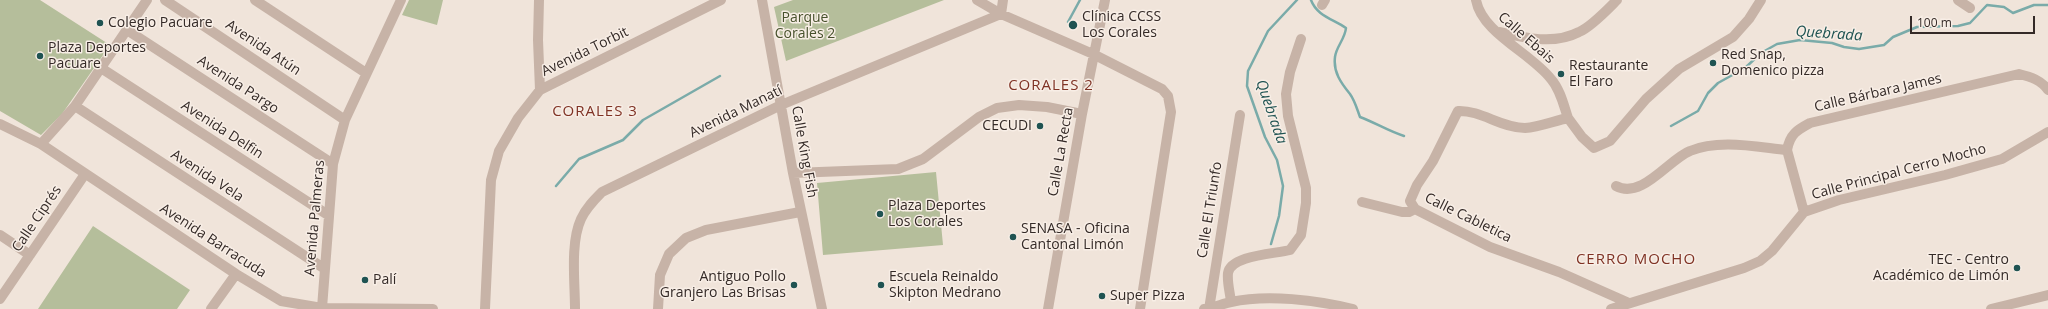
<!DOCTYPE html>
<meta charset="utf-8">
<style>
body{margin:0}
#map{position:relative;width:2048px;height:309px;overflow:hidden;background:#f0e4da;font-family:"Open Sans",sans-serif}
canvas{display:block}
.scale{position:absolute;left:1910px;top:16px;width:125px;height:18px;box-sizing:border-box;border:2px solid #342a27;border-top:0;padding-left:5px;font-size:12px;line-height:14px;white-space:nowrap;color:#342a27;-webkit-text-stroke:3px #f8eee6;paint-order:stroke}
</style>
<div id="map">
<canvas width="2048" height="309"></canvas>
<div class="scale">100 m</div>
</div>
<script>
const g = document.querySelector('canvas').getContext('2d');
g.lineJoin = 'round';
function fillPath(path, color) { g.fillStyle = color; g.fill(path, 'evenodd'); }
function stroke(path, color, width, dash) { g.strokeStyle = color; g.lineWidth = width; g.lineCap = dash ? 'butt' : 'round'; g.setLineDash(dash || []); g.stroke(path); }
function label(font, color, halo, rows, align = 'center') {
  g.font = font + ' "Open Sans",sans-serif'; g.lineWidth = 3; g.setLineDash([]); g.textBaseline = 'middle'; g.strokeStyle = halo; g.fillStyle = color; for (const [text, x, y, turn = 0] of rows) {
    g.save(); g.translate(x, y); g.rotate((+turn || 0) * Math.PI / 180); g.textAlign = isNaN(turn) ? turn : align; if (halo) g.strokeText(text, 0, 0); g.fillText(text, 0, 0); g.restore();
  }
}
fillPath(new Path2D(`
 M0 0H40L110 45 62 114 41 135 0 111Z
 M409 0H443L437 25 402 15Z
 M793 0H944L786 61 774 7Z
 M936 172 943 245 823 255 817 183Z
 M93 226 190 290 177 309H38Z`), '#b5be9b');
stroke(new Path2D(`
 M1311 0C1317 16 1333 19 1346 28 1345 39 1336 47 1335 57 1333 72 1341 83 1350 94 1355 101 1357 109 1360 117 1376 123 1388 131 1404 136
 M1068 22 1080 0
 M1671 126 1698 111 1708 93 1718 83 1745 68 1761 53 1777 44 1800 40 1832 43 1844 47 1859 49 1884 45 1893 37 1917 27 1958 26 1970 23 1987 5 2004 7 2013 13 2034 5H2048
 M556 186 579 159 623 140 643 120 720 76
 M1271 244 1279 216 1283 186 1277 160 1265 137 1247 86 1248 71 1268 31 1297 0`), '#7aaba9', 2.5);
stroke(new Path2D(`
 M165 0 345 120
 M255 0 366 73
 M539 0 538 40 540 90
 M762 0 793 173 822 309
 M977 0 1001 14 1093 54 1162 89 1168 96 1171 112 1140 309
 M1476 0C1482 33 1531 53 1551 79 1560 89 1564 106 1568 118
 M1958 0 1970 8
 M1322 5 1325 0
 M127 30 333 164
 M1500 32C1525 38 1554 45 1579 32 1591 27 1607 10 1617 0
 M101 68 328 215
 M75 106 325 269
 M0 124 41 144 236 274 281 301 322 308 433 309
 M41 144 75 106 147 0
 M793 173 898 169 923 159 979 117 997 108 1019 105 1047 107 1082 114
 M1616 186C1642 200 1669 159 1690 151 1719 139 1756 147 1787 150
 M1362 202 1402 212H1409L1415 209
 M1804 212 1787 150C1790 134 1797 130 1810 123L2019 74C2031 77 2041 80 2048 90
 M0 235 30 255
 M0 299 85 174
 M1231 302C1230 292 1227 283 1228 273 1231 255 1275 254 1290 250L1301 235 1306 203V188L1288 116 1286 94 1290 72 1301 39
 M1629 303 1559 272 1490 247 1415 209 1410 201 1417 185 1433 161 1458 111C1481 110 1501 128 1525 128 1539 127 1554 121 1568 118L1582 137 1594 148 1610 141 1646 99 1679 69 1733 37 1749 19 1761 0
 M322 308 333 164 345 120 401 0
 M211 309 236 274
 M485 309 491 180 499 151 518 118 540 90 721 0
 M575 309C575 282 570 243 581 219 586 208 594 200 602 192L781 105 1001 14 1003 0
 M658 309 660 275 669 254 686 238 706 230 800 212
 M1048 309 1082 114 1105 0
 M1204 309C1213 308 1222 304 1231 302 1267 294 1317 300 1353 309
 M1209 309 1240 115
 M1611 309 1744 268 1760 261 1772 251 1804 212 1839 200 1945 175 2002 159 2048 132
 M1991 309 2048 295`), '#c7b3a7', 10);
for (const [x, y, r, color] of [
 [100,23,4,"#1f5352"],
 [1073,25,5,"#1f5352"],
 [40,56,4,"#1f5352"],
 [1713,63,4,"#1f5352"],
 [1561,74,4,"#1f5352"],
 [1040,126,4,"#1f5352"],
 [880,214,4,"#1f5352"],
 [1013,237,4,"#1f5352"],
 [2017,268,4,"#1f5352"],
 [365,280,4,"#1f5352"],
 [794,285,4,"#1f5352"],
 [881,285,4,"#1f5352"],
 [1102,296,4,"#1f5352"]
]) { const dot = new Path2D(); dot.arc(x, y, r, 0, 2 * Math.PI); g.fillStyle = color; g.fill(dot); stroke(dot, '#f8eee6', 1.5); }
label('14px', '#342a27', '#f8eee6', [
 ["Clínica CCSS",1082,17],
 ["Los Corales",1082,33],
 ["Colegio Pacuare",108,23],
 ["Plaza Deportes",48,48],
 ["Pacuare",48,64],
 ["Red Snap,",1721,55],
 ["Domenico pizza",1721,71],
 ["Restaurante",1569,66],
 ["El Faro",1569,82],
 ["CECUDI",1032,126,"right"],
 ["Plaza Deportes",888,206],
 ["Los Corales",888,222],
 ["SENASA - Oficina",1021,229],
 ["Cantonal Limón",1021,245],
 ["TEC - Centro",2009,260,"right"],
 ["Académico de Limón",2009,276,"right"],
 ["Antiguo Pollo",786,277,"right"],
 ["Granjero Las Brisas",786,293,"right"],
 ["Escuela Reinaldo",889,277],
 ["Skipton Medrano",889,293],
 ["Palí",373,280],
 ["Super Pizza",1110,296]
], 'left');
label('14px', '#47512c', '#f8eee6', [
 ["Parque",805,18],
 ["Corales 2",805,34]
]);
label('14px', '#342a27', '#f8eee6', [
 ["Calle Ebais",1526,38,41],
 ["Avenida Atún",263,48,34],
 ["Avenida Torbit",585,52,-26],
 ["Avenida Pargo",238,85,33],
 ["Calle Bárbara James",1878,93,-13],
 ["Avenida Manatí",736,112,-26],
 ["Avenida Delfin",222,130,33],
 ["Calle King Fish",804,152,80],
 ["Calle La Recta",1061,152,-80],
 ["Calle Principal Cerro Mocho",1899,172,-15],
 ["Avenida Vela",207,176,33],
 ["Calle El Triunfo",1210,210,-81],
 ["Avenida Palmeras",315,218,-85],
 ["Calle Cabletica",1468,218,26],
 ["Calle Ciprés",37,219,-56],
 ["Avenida Barracuda",213,241,33]
]);
label('italic 15px', '#1f5352', '#f8eee6', [
 ["Quebrada",1829,34,4],
 ["Quebrada",1271,112,71]
]);
g.letterSpacing = '1px';
label('15px', '#7f3224', '#f8eee6', [
 ["CORALES 2",1051,86],
 ["CORALES 3",595,112],
 ["CERRO MOCHO",1636,260]
]);
g.letterSpacing = '0px';
</script>
